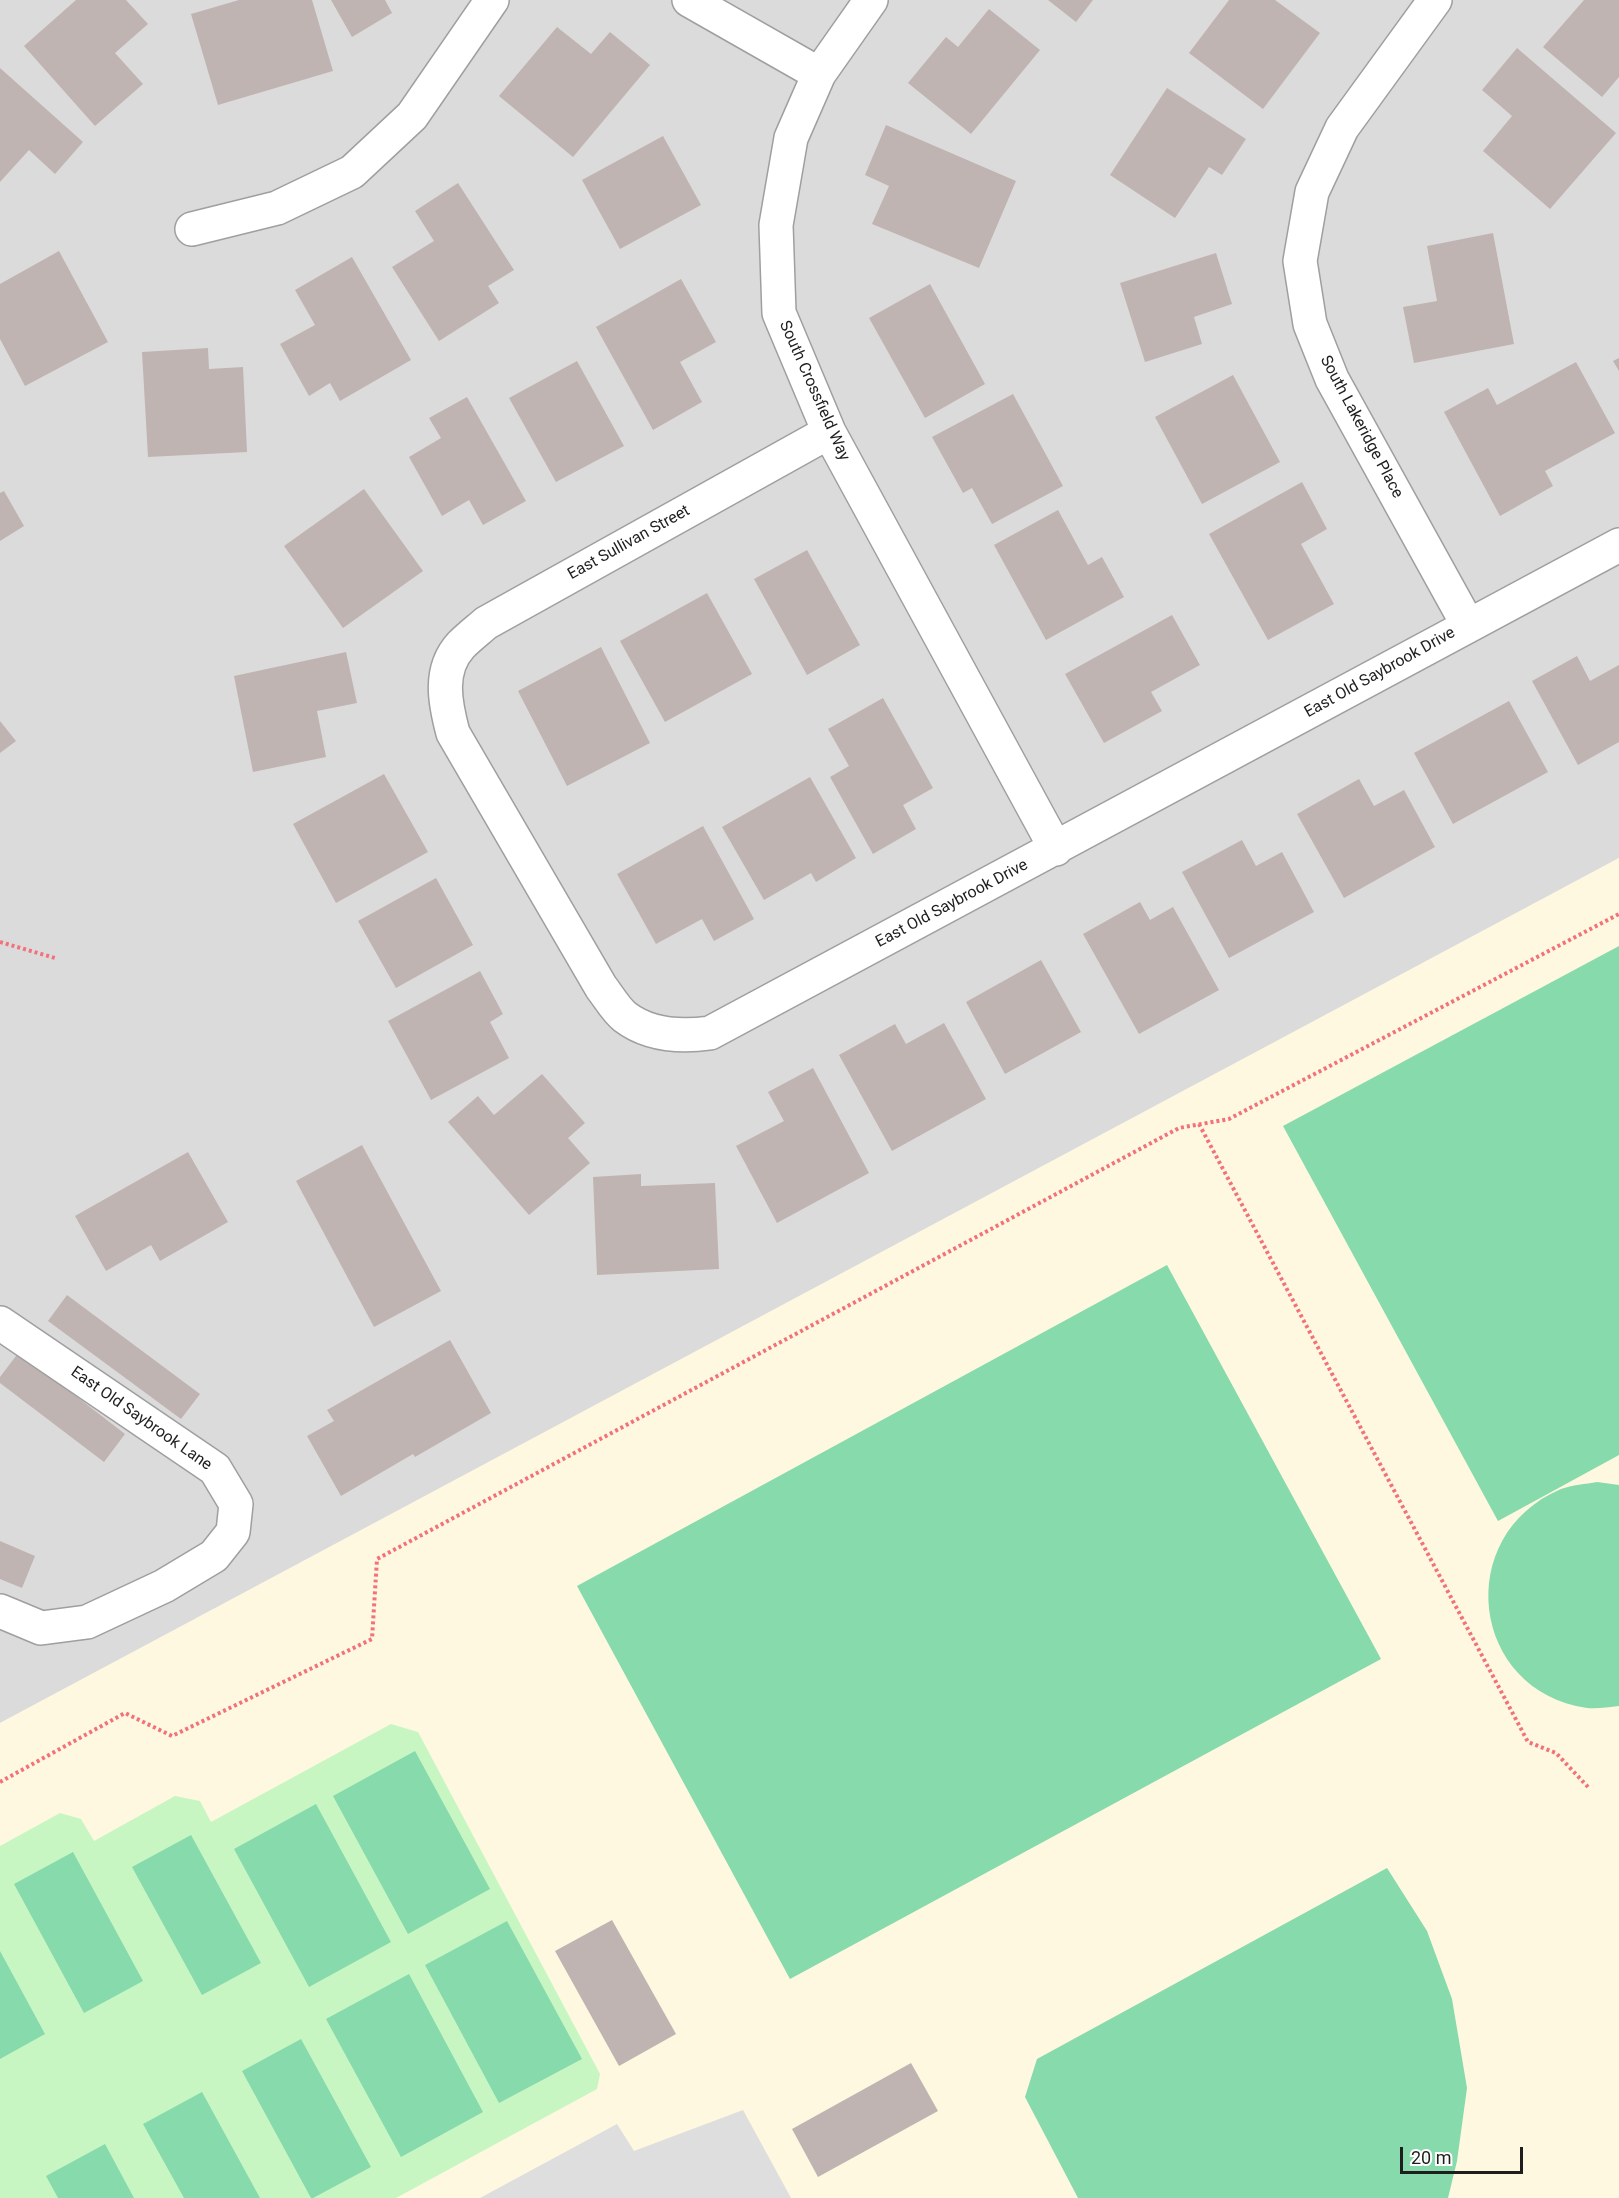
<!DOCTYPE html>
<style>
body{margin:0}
#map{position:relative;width:1619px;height:2198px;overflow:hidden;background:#eee9e4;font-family:Roboto,sans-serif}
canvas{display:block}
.scale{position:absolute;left:1400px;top:2147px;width:123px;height:27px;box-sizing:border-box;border:3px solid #1e1e1e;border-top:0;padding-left:8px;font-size:18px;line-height:21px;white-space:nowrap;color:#1e1e1e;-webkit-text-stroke:4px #fff;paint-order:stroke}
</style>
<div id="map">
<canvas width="1619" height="2198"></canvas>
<div class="scale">20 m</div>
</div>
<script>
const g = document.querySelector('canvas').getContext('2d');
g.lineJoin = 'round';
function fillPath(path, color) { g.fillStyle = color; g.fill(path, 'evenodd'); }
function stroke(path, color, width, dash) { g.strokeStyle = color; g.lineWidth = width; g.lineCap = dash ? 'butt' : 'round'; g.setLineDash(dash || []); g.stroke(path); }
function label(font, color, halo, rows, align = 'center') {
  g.font = font + ' Roboto,sans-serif'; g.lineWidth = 5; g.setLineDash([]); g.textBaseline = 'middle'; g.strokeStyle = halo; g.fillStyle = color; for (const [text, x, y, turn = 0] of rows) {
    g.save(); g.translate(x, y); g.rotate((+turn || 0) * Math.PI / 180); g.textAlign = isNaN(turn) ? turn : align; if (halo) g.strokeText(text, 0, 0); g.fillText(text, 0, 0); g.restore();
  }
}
fillPath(new Path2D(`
 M0 0H1619V858L0 1723Z`), '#dcdbdb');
fillPath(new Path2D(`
 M1619 858V2198H0V1723Z`), '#fdf8df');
fillPath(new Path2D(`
 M391 1724 418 1732 600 2074 597 2089 396 2198H0V1846L60 1813 81 1819 94 1841 175 1796 200 1801 211 1822Z`), '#c8f6c3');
fillPath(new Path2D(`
 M1619 946V1455L1498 1521 1283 1126Z
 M1167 1265 1381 1659 790 1979 577 1586Z
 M1597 1482 1619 1485V1706C1609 1707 1597 1709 1587 1708 1470 1691 1452 1535 1561 1489 1572 1485 1586 1484 1597 1482Z
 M415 1751 490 1889 408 1934 333 1796Z
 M316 1804 391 1942 309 1987 234 1849Z
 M191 1835 261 1963 202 1995 132 1867Z
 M73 1852 143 1981 84 2013 14 1884Z
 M1387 1868 1427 1931 1452 1999 1467 2088 1457 2161 1448 2198H1078L1025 2097 1037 2059Z
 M507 1921 582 2059 499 2103 425 1965Z
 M0 1951 45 2034 0 2059Z
 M409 1974 483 2112 401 2157 326 2019Z
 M301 2039 371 2167 313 2198H311L242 2071Z
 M202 2092 260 2198H184L143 2124Z
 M105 2144 134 2198H58L46 2176Z`), '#86daab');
fillPath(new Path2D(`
 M743 2110 791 2198H480L617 2124 634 2151Z`), '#dedede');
fillPath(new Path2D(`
 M76 0H126L148 24 115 53 143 84 95 126 24 46Z
 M239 0H312L333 71 218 105 191 14Z
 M331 0H385L392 13 352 37Z
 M1048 0H1093L1076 22Z
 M1229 0H1275L1320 33 1263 109 1189 53Z
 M1584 0H1619V77L1602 97 1543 47Z
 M989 9 1040 50 971 134 908 83 946 37 958 47Z
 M557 27 591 54 610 32 650 65 573 157 499 96Z
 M1517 48 1616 133 1550 209 1483 151 1512 116 1482 90Z
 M0 68 83 142 55 174 29 150 0 182Z
 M1167 88 1246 139 1222 175 1209 167 1175 218 1110 175Z
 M886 125 1016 181 979 268 872 224 889 186 865 175Z
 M663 136 701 205 620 249 582 180Z
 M458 183 514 270 488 286 499 303 439 341 392 267 434 241 415 211Z
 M1493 233 1514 344 1414 363 1403 307 1437 301 1427 246Z
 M59 251 108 342 25 386 0 339V284Z
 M1216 253 1232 304 1194 317 1202 344 1145 362 1120 283Z
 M352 257 411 360 340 401 330 383 309 396 280 344 315 325 295 290Z
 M681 279 716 342 680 362 702 402 653 430 596 327Z
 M930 284 985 384 925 418 869 318Z
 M208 348 209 369 243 367 247 452 148 457 142 352Z
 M1619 358V371L1613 361Z
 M577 361 624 446 556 482 509 398Z
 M1576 362 1615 433 1545 471 1553 486 1500 516 1444 412 1488 388 1497 405Z
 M1233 375 1280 462 1202 504 1155 417Z
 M1013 394 1063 486 992 524 972 488 963 493 932 437Z
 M467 397 526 501 483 525 469 500 442 516 409 457 441 438 429 418Z
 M1302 482 1327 529 1301 544 1334 604 1268 640 1209 534Z
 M364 489 423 571 343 628 284 546Z
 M4 491 24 526 0 541V493Z
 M1058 510 1088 565 1102 557 1124 597 1046 640 994 545Z
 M807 550 860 645 807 675 754 579Z
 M707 593 752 674 665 722 620 641Z
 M1172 615 1200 665 1151 692 1162 711 1104 743 1065 674Z
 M601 647 650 743 567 786 518 691Z
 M346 652 357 703 317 711 326 757 253 772 234 676Z
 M1577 656 1590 681 1619 665V742L1578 765 1532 681Z
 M883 698 933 788 903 805 916 829 873 854 830 777 849 766 828 729Z
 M1509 701 1548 772 1453 824 1414 753Z
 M0 721 16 741 0 753Z
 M384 774 428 852 336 903 293 824Z
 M810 777 856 858 816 882 811 873 764 900 722 827Z
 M1359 779 1374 806 1404 790 1435 847 1344 898 1297 814Z
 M703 826 754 919 714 941 702 919 656 944 617 874Z
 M1242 840 1256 866 1282 852 1314 912 1229 958 1182 872Z
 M436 878 473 945 396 988 358 921Z
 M1140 902 1150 920 1173 907 1219 990 1139 1034 1083 934Z
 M1041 960 1081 1032 1005 1074 966 1002Z
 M480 971 503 1014 490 1022 509 1058 431 1100 388 1021Z
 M944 1023 986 1099 892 1151 839 1055 895 1024 906 1044Z
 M813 1068 869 1173 777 1223 736 1146 784 1121 768 1092Z
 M542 1074 585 1123 568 1138 590 1163 529 1215 448 1122 478 1096 494 1115Z
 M362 1145 441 1291 374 1327 296 1181Z
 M188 1152 228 1222 160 1261 151 1245 106 1271 75 1216Z
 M641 1174V1186L715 1183 719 1269 597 1275 593 1177Z
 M67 1295 200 1394 181 1419 48 1321Z
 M450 1340 491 1413 415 1457 413 1454 341 1496 307 1436 334 1421 327 1410Z
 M19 1352 125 1434 104 1462 0 1383V1377Z
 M0 1541 35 1556 22 1588 0 1579Z
 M612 1920 676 2034 619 2066 555 1951Z
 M911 2063 938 2111 818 2177 792 2129Z`), '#bfb4b1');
const minor = new Path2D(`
 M689 0 819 74 791 138 776 225 779 313 829 432 1056 849
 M1435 0 1342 128 1312 192 1300 261 1310 324 1332 379 1468 625
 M819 74 871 0
 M192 229 277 208 352 172 412 116 492 0
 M829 432 486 623C478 630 469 637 461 645 438 670 445 703 453 733L601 987C608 996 616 1010 625 1017 650 1036 681 1037 710 1033L1619 545
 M0 1323 215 1469 236 1504 233 1532 214 1556 164 1586 87 1622 41 1628 0 1611`);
stroke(minor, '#9f9f9f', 36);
stroke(new Path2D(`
 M0 942 55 958
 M1199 1124 1528 1742 1556 1753 1588 1787
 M0 1782 125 1713 172 1736 372 1639 377 1559 1179 1128 1229 1119 1619 914`), '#f2717b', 4, [3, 3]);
stroke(minor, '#fff', 33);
label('16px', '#1e1e1e', '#fff', [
 ["South Crossfield Way",814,391,66],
 ["South Lakeridge Place",1361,427,62],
 ["East Sullivan Street",629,543,-29],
 ["East Old Saybrook Drive",1380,673,-29],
 ["East Old Saybrook Drive",952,904,-28],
 ["East Old Saybrook Lane",141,1419,35]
]);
</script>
